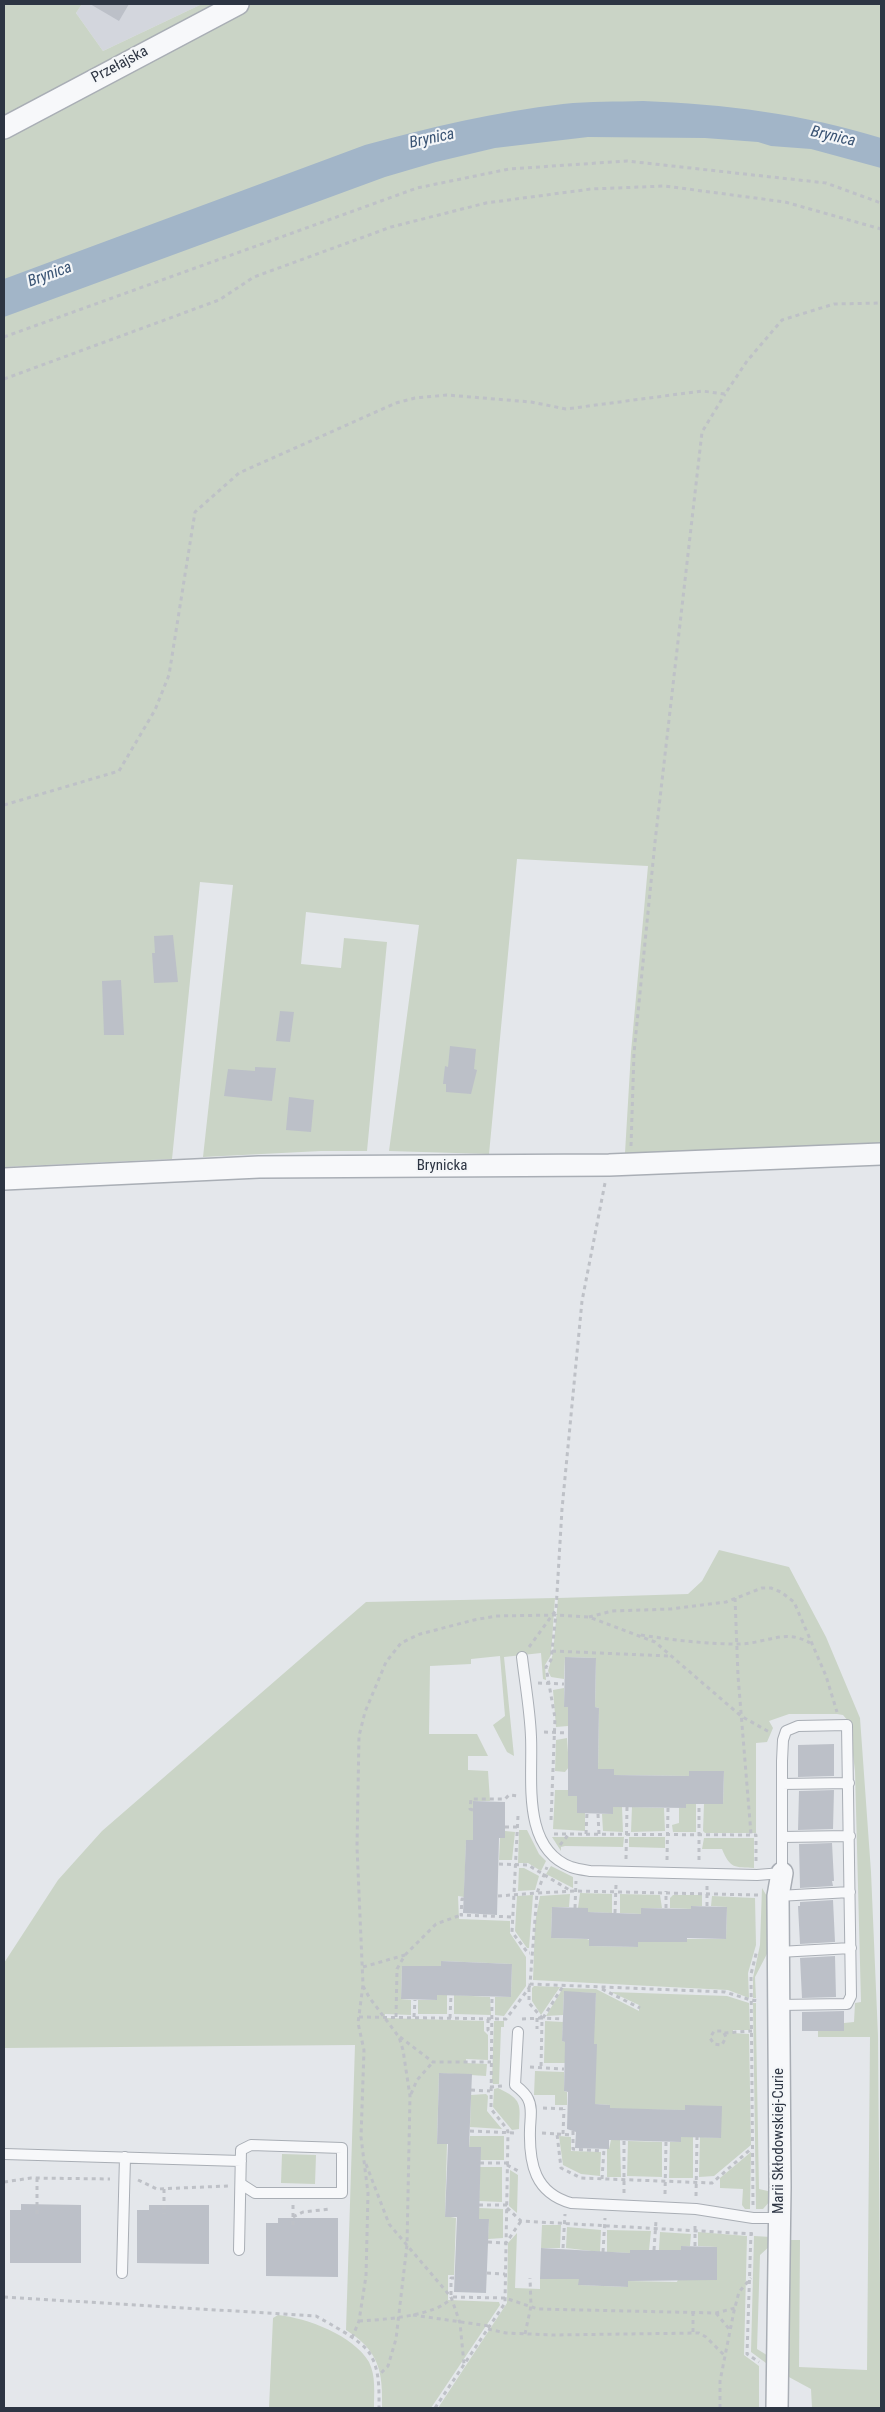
<!DOCTYPE html>
<meta charset="utf-8">
<style>
body{margin:0}
#map{position:relative;width:885px;height:2412px;overflow:hidden;background:#e4e7eb;font-family:"Roboto Condensed",sans-serif}
canvas{display:block}
.frame{position:absolute;inset:0;border:5px solid #2d3543;pointer-events:none}
</style>
<div id="map">
<canvas width="885" height="2412"></canvas>
<div class="frame"></div>
</div>
<script>
const g = document.querySelector('canvas').getContext('2d');
g.lineJoin = 'round';
function fillPath(path, color) { g.fillStyle = color; g.fill(path, 'evenodd'); }
function stroke(path, color, width, dash) { g.strokeStyle = color; g.lineWidth = width; g.lineCap = dash ? 'butt' : 'round'; g.setLineDash(dash || []); g.stroke(path); }
function label(font, color, halo, rows, align = 'center') {
  g.font = font + ' "Roboto Condensed",sans-serif'; g.lineWidth = 4.5; g.setLineDash([]); g.textBaseline = 'middle'; g.strokeStyle = halo; g.fillStyle = color; for (const [text, x, y, turn = 0] of rows) {
    g.save(); g.translate(x, y); g.rotate((+turn || 0) * Math.PI / 180); g.textAlign = isNaN(turn) ? turn : align; if (halo) g.strokeText(text, 0, 0); g.fillText(text, 0, 0); g.restore();
  }
}
fillPath(new Path2D(`
 M82 4H202L103 51 76 13Z`), '#d3d6dd');
fillPath(new Path2D(`
 M4 4H82L76 13 103 51 202 4H881V1150L647 1157 625 1153 631 1052 648 866 517 859 489 1154 389 1151 419 925 306 912 301 964 341 968 344 938 387 942 367 1151H321L203 1157 233 885 200 882 172 1159 4 1167Z
 M719 1550 789 1567 826 1637 860 1718 871 1872 878 2036 881 2408H812L811 2389 787 2376 789 2240H800L799 2367 867 2370 870 2037H818V2031H844V2023L854 2022 855 2003 861 2002 855 1771 849 1722 843 1715 837 1714H789L769 1721 773 1728 767 1742 756 1743V1833H705L703 1831 704 1804H723L724 1771H689V1776L614 1775V1769H598L599 1708 595 1707 596 1658 565 1657 564 1679 551 1677 548 1671 553 1653 558 1598 688 1594 702 1581Z
 M555 1598 551 1655 545 1665 546 1680 543 1679 541 1653 504 1657 514 1756 507 1752 493 1725 505 1716 500 1656 471 1659V1664L430 1666 429 1734H477L488 1756H468V1770L488 1771 490 1801H473V1841H466L464 1897 458 1896 459 1919 510 1921V1933L526 1957V1986L504 2016 495 2015V1997H511L512 1964 441 1961V1966H402L401 1999 411 2000V2015L385 2014V2018L484 2021V2031L488 2035V2060L466 2059V2063L487 2064 486 2076 439 2073 437 2143 447 2144 445 2216 456 2218 454 2275H448V2300L499 2302 500 2305 431 2408H382C383 2371 379 2351 346 2330L355 2045 4 2048V1963L58 1880 102 1831 366 1602Z
 M564 1688V1706L568 1707V1726L556 1727 553 1690Z
 M567 1738 569 1767 565 1772 555 1771 556 1740Z
 M555 1790H568V1796H577V1813H585V1831L553 1829Z
 M686 1803H696V1832H673L672 1825 679 1823V1808H686Z
 M613 1807H622L623 1832 603 1831 602 1814H613Z
 M632 1807 664 1808 665 1831 631 1832Z
 M519 1830H527L539 1854 546 1861 541 1871 528 1863H518Z
 M505 1831 515 1832 512 1860H499L500 1838H505Z
 M552 1837H624L623 1847 565 1846 561 1847V1851Z
 M629 1837H665V1848L629 1847Z
 M704 1838H754V1868C735 1867 730 1869 722 1849H702Z
 M551 1866 573 1877V1888L546 1874Z
 M519 1868H524L539 1876 535 1890 518 1891Z
 M762 1888 768 1898 769 1950 755 1977 756 1998H753V1978L760 1945Z
 M580 1893 612 1894V1913L588 1912 578 1908Z
 M570 1894 569 1907H552L551 1938 587 1939 589 1940V1946L637 1947 638 1942H687V1939H726L727 1907 711 1906 712 1896 755 1898 756 1945 748 1973 749 1998 728 1990 533 1980 535 1923 540 1896Z
 M620 1894 660 1895 662 1908H642L641 1914 620 1913Z
 M533 1895 529 1948H527L515 1931 517 1896Z
 M673 1895H702V1906H692L691 1909 670 1908V1898Z
 M534 1986 560 1987 541 2015 532 2001V1988Z
 M563 1988 596 1989 639 2011V2005L611 1992 727 1996 749 2003 750 2030H733V2033L749 2034 751 2145 714 2176 699 2177 700 2137 721 2138 685 2110 610 2109V2105L595 2104 593 2044 596 1993 564 1992 563 2015 546 2016Z
 M437 1994 447 1995V2014H418V2000H436Z
 M454 1995 490 1997 491 2015 454 2014Z
 M753 2003H756V2025L759 2189 772 2192 771 2200 763 2209H756Z
 M494 2021H504V2027H501L499 2084H493L492 2081Z
 M545 2021 563 2022 562 2041 566 2042 565 2063H544Z
 M535 2071 564 2072V2091L567 2092V2105H555V2095H534Z
 M498 2088C523 2100 520 2104 519 2129L512 2130 493 2107 494 2089Z
 M486 2094 488 2096 487 2111 502 2129 470 2127 471 2095Z
 M470 2136H504V2160H480L469 2147Z
 M559 2136 571 2137V2151L601 2152 600 2176 581 2174 563 2165Z
 M681 2136 693 2137V2178H669L670 2142H681Z
 M611 2140H620L621 2177H607V2149H609Z
 M628 2141 662 2142V2177L627 2176Z
 M751 2152 750 2209H745L742 2205 743 2189 720 2188V2178Z
 M282 2154 316 2155 315 2184 281 2183Z
 M480 2167H502V2202L479 2201Z
 M510 2170 518 2175 517 2213 509 2206Z
 M479 2208 503 2209V2238L488 2239 489 2219H479Z
 M542 2225H561L560 2248H541Z
 M567 2227 601 2230 600 2252 566 2248Z
 M607 2230 651 2231 649 2250H631L630 2253 607 2252Z
 M660 2232 691 2234 690 2246H681V2250H659Z
 M698 2232 747 2236 744 2355 759 2366V2408H438L507 2303 508 2243 517 2233 515 2288 540 2289V2279H579V2285L627 2287 628 2281 677 2282 678 2279H717V2247L698 2246Z
 M754 2236 771 2237V2245L760 2255 757 2349 770 2357 769 2408H766V2363L751 2352Z
 M278 2315C307 2318 353 2335 369 2362 376 2376 374 2393 374 2408H269L273 2318Z`), '#cad4c6');
fillPath(new Path2D(`
 M643 101C724 104 804 114 881 138V168L811 149 771 146 758 142 705 138 588 137 495 148 436 162 385 177 4 317V279L365 145C430 127 496 112 563 104 590 101 617 102 643 101Z`), '#a2b5c8');
fillPath(new Path2D(`
 M90 4H129L119 21Z
 M173 935 178 982 154 983 152 953H155L154 936Z
 M121 980 124 1035H104L102 981Z
 M280 1011 294 1012 290 1042 276 1041Z
 M450 1046 476 1049 474 1069 477 1070 471 1094 446 1092V1084H443L445 1066 448 1067Z
 M255 1067 276 1068 272 1101 224 1096 228 1069 255 1071Z
 M289 1097 314 1100 311 1132 286 1130Z
 M565 1657 596 1658 595 1707 599 1708 598 1769H614V1775L689 1776V1771H724L723 1804H686V1808L613 1807V1814L577 1813V1796H568V1707H564Z
 M834 1744V1776L798 1777V1745Z
 M799 1791 834 1790 833 1829 798 1830Z
 M473 1801 505 1802V1838H499L497 1915 463 1913 466 1840H473Z
 M832 1843 834 1881H832L833 1886 800 1888 799 1844Z
 M833 1900 835 1942 800 1944 798 1906H800V1902Z
 M691 1906 727 1907 726 1939 687 1938V1942H638V1947L589 1946V1939L551 1938 552 1907 588 1908V1912L641 1914V1908L691 1909Z
 M835 1956 836 1997 802 1998 800 1958Z
 M441 1961 512 1964 511 1997 437 1995V2000L401 1999 402 1966H441Z
 M564 1991 596 1993 594 2044H597L595 2104 610 2105V2108L685 2110V2105L722 2106 721 2138 681 2137V2142L609 2140V2149L575 2148 576 2132 567 2129 568 2092 564 2091 565 2042 562 2041Z
 M844 2011V2031H802V2012Z
 M439 2073 472 2074 469 2147H481L479 2219H489L486 2293 454 2292 457 2217H445L448 2144H437Z
 M21 2204 81 2205V2263H10V2210H21Z
 M149 2205H209V2264L137 2263V2210H149Z
 M278 2218H338V2277L266 2276V2223H278Z
 M681 2246 717 2247V2280L628 2281V2287L578 2285 579 2279H540L541 2248 630 2253V2250H681Z`), '#bcc0c8');
const service = new Path2D(`
 M522 1657C525 1683 530 1710 531 1737 533 1779 521 1848 571 1867 577 1869 584 1870 590 1871L757 1875 782 1873V1761L783 1740 786 1731 798 1726 847 1725 851 1996 847 2004 779 2005
 M782 1784 849 1783
 M782 1837 850 1836
 M778 1896 850 1892
 M779 1952 851 1948
 M518 2032 515 2085C520 2089 526 2094 528 2099 533 2108 530 2120 530 2130 529 2164 535 2193 571 2203L696 2209 753 2218H779
 M4 2154 241 2161
 M239 2250 241 2150 251 2145 342 2148V2193H255L241 2184
 M122 2273 125 2157`);
const minor = new Path2D(`
 M4 128 238 4
 M4 1179 259 1167 609 1165 881 1154
 M777 2408 780 2187 778 1896 782 1873`);
stroke(service, '#a9aeb5', 12);
stroke(minor, '#a9aeb5', 24);
stroke(new Path2D(`
 M4 337 417 188 509 169 627 161 826 183 881 203
 M4 379 219 300 254 277 391 227 486 203 591 189 665 186 785 202 881 229
 M4 805 119 771 155 710 169 675 195 512 239 473 396 403 415 398 447 395 531 402 566 409 702 391 725 394 747 361 782 320 834 304 881 303
 M631 1146 634 1053 655 842 702 432 725 394
 M735 1598 738 1676 751 1834
 M589 1617 612 1611 671 1609 726 1602 762 1588H771L781 1592 794 1602 826 1676 837 1712
 M641 1635C673 1640 706 1644 738 1644 765 1644 785 1628 810 1643
 M529 1647 556 1610 562 1509 582 1301 605 1183
 M552 1651 669 1656
 M538 1683 564 1684
 M544 1732 568 1733
 M473 1810 470 1809 471 1799H505L509 1795 519 1796
 M598 1814 599 1834
 M518 1816 512 1932 528 1953H530
 M551 1820 555 1718 546 1667 551 1660 556 1614
 M505 1827H518
 M554 1834 756 1835V1861
 M586 1834 587 1813
 M560 1845 569 1834
 M626 1859 627 1807
 M667 1860 668 1808
 M699 1860V1804
 M499 1864 528 1865 571 1891
 M707 1886V1906
 M758 1895 576 1891 537 1893 530 1984 725 1992 751 2000 760 2001
 M498 1896 537 1893 547 1867
 M464 1899H462L461 1915 513 1917
 M575 1908 576 1881
 M666 1908V1891
 M615 1913 616 1885
 M363 1967 405 1955
 M363 1986 369 1997 399 2037 403 2050 410 2096 407 2245 396 2339 388 2366 378 2376
 M529 1988V2003L542 2018 563 2019
 M602 1989 640 2008
 M359 2017 506 2019 529 1988 530 1984
 M396 2017 397 1969 405 1955 436 1924 461 1915
 M414 2017 415 2000
 M450 2018 451 1995
 M537 2018V2029
 M543 2018 563 1986
 M488 2019V2030L491 2034
 M522 2019 542 2018 541 2068
 M724 2033 726 2037 722 2045 714 2044 710 2038 714 2031H722L724 2033 752 2031
 M400 2037 433 2062H491
 M530 2067 564 2069
 M490 2087 502 2086
 M471 2090 490 2091
 M411 2094 417 2080 433 2062
 M543 2108 567 2109
 M470 2131 516 2133
 M573 2131V2149L601 2151 604 2153
 M542 2133 557 2134 561 2168 581 2178 712 2183 752 2148
 M557 2134 573 2135
 M563 2134 564 2109
 M480 2163H507
 M366 2164 389 2224 451 2297 460 2323 464 2364
 M507 2165 520 2172
 M37 2178V2214
 M602 2179 604 2149
 M138 2180 157 2189 228 2186
 M4 2182 31 2178 110 2179
 M164 2189V2214
 M624 2193V2141
 M665 2194 666 2142
 M696 2196 697 2137
 M293 2205V2227
 M479 2205H507
 M753 2205 751 1974 757 1950
 M507 2208 521 2221 753 2234
 M293 2217 303 2212 330 2209
 M751 2232 747 2354 759 2362
 M488 2242 506 2243 521 2221
 M695 2246V2222
 M563 2248 565 2214
 M654 2250 656 2221
 M603 2252 605 2218
 M487 2273 505 2274
 M454 2278H451V2297L505 2298 538 2309 716 2313 735 2308
 M4 2297 316 2316C330 2324 363 2341 370 2354 380 2370 379 2391 379 2408
 M693 2312V2333
 M716 2313 730 2330
 M413 2315 489 2326
 M359 2321C380 2320 438 2316 451 2298
 M488 2329 506 2333 553 2335 699 2333 706 2337 724 2355
 M525 2334 531 2306 530 2278
 M352 2338 359 2321 366 2276 368 2193 361 2137 364 2050 358 2023 363 1985 357 1847 359 1736 365 1712 386 1662 401 1643 420 1634 474 1620 496 1616 556 1615 589 1617 655 1642 741 1716 771 1733
 M435 2408 505 2303 508 2132 507 2129 491 2109 492 1997
 M720 2408V2381L734 2311 739 2292 751 2278`), '#bec1c7', 3, [4, 4]);
stroke(service, '#f7f8fa', 10);
stroke(minor, '#f7f8fa', 21);
label('15px', '#2d3543', '#f4f6f8', [
 ["Przełajska",120,65,-28],
 ["Brynicka",442,1166],
 ["Marii Skłodowskiej-Curie",779,2141,-90]
]);
label('italic 16px', '#3a5474', '#f4f6f8', [
 ["Brynica",833,137,13],
 ["Brynica",432,139,-12],
 ["Brynica",50,275,-20]
]);
</script>
